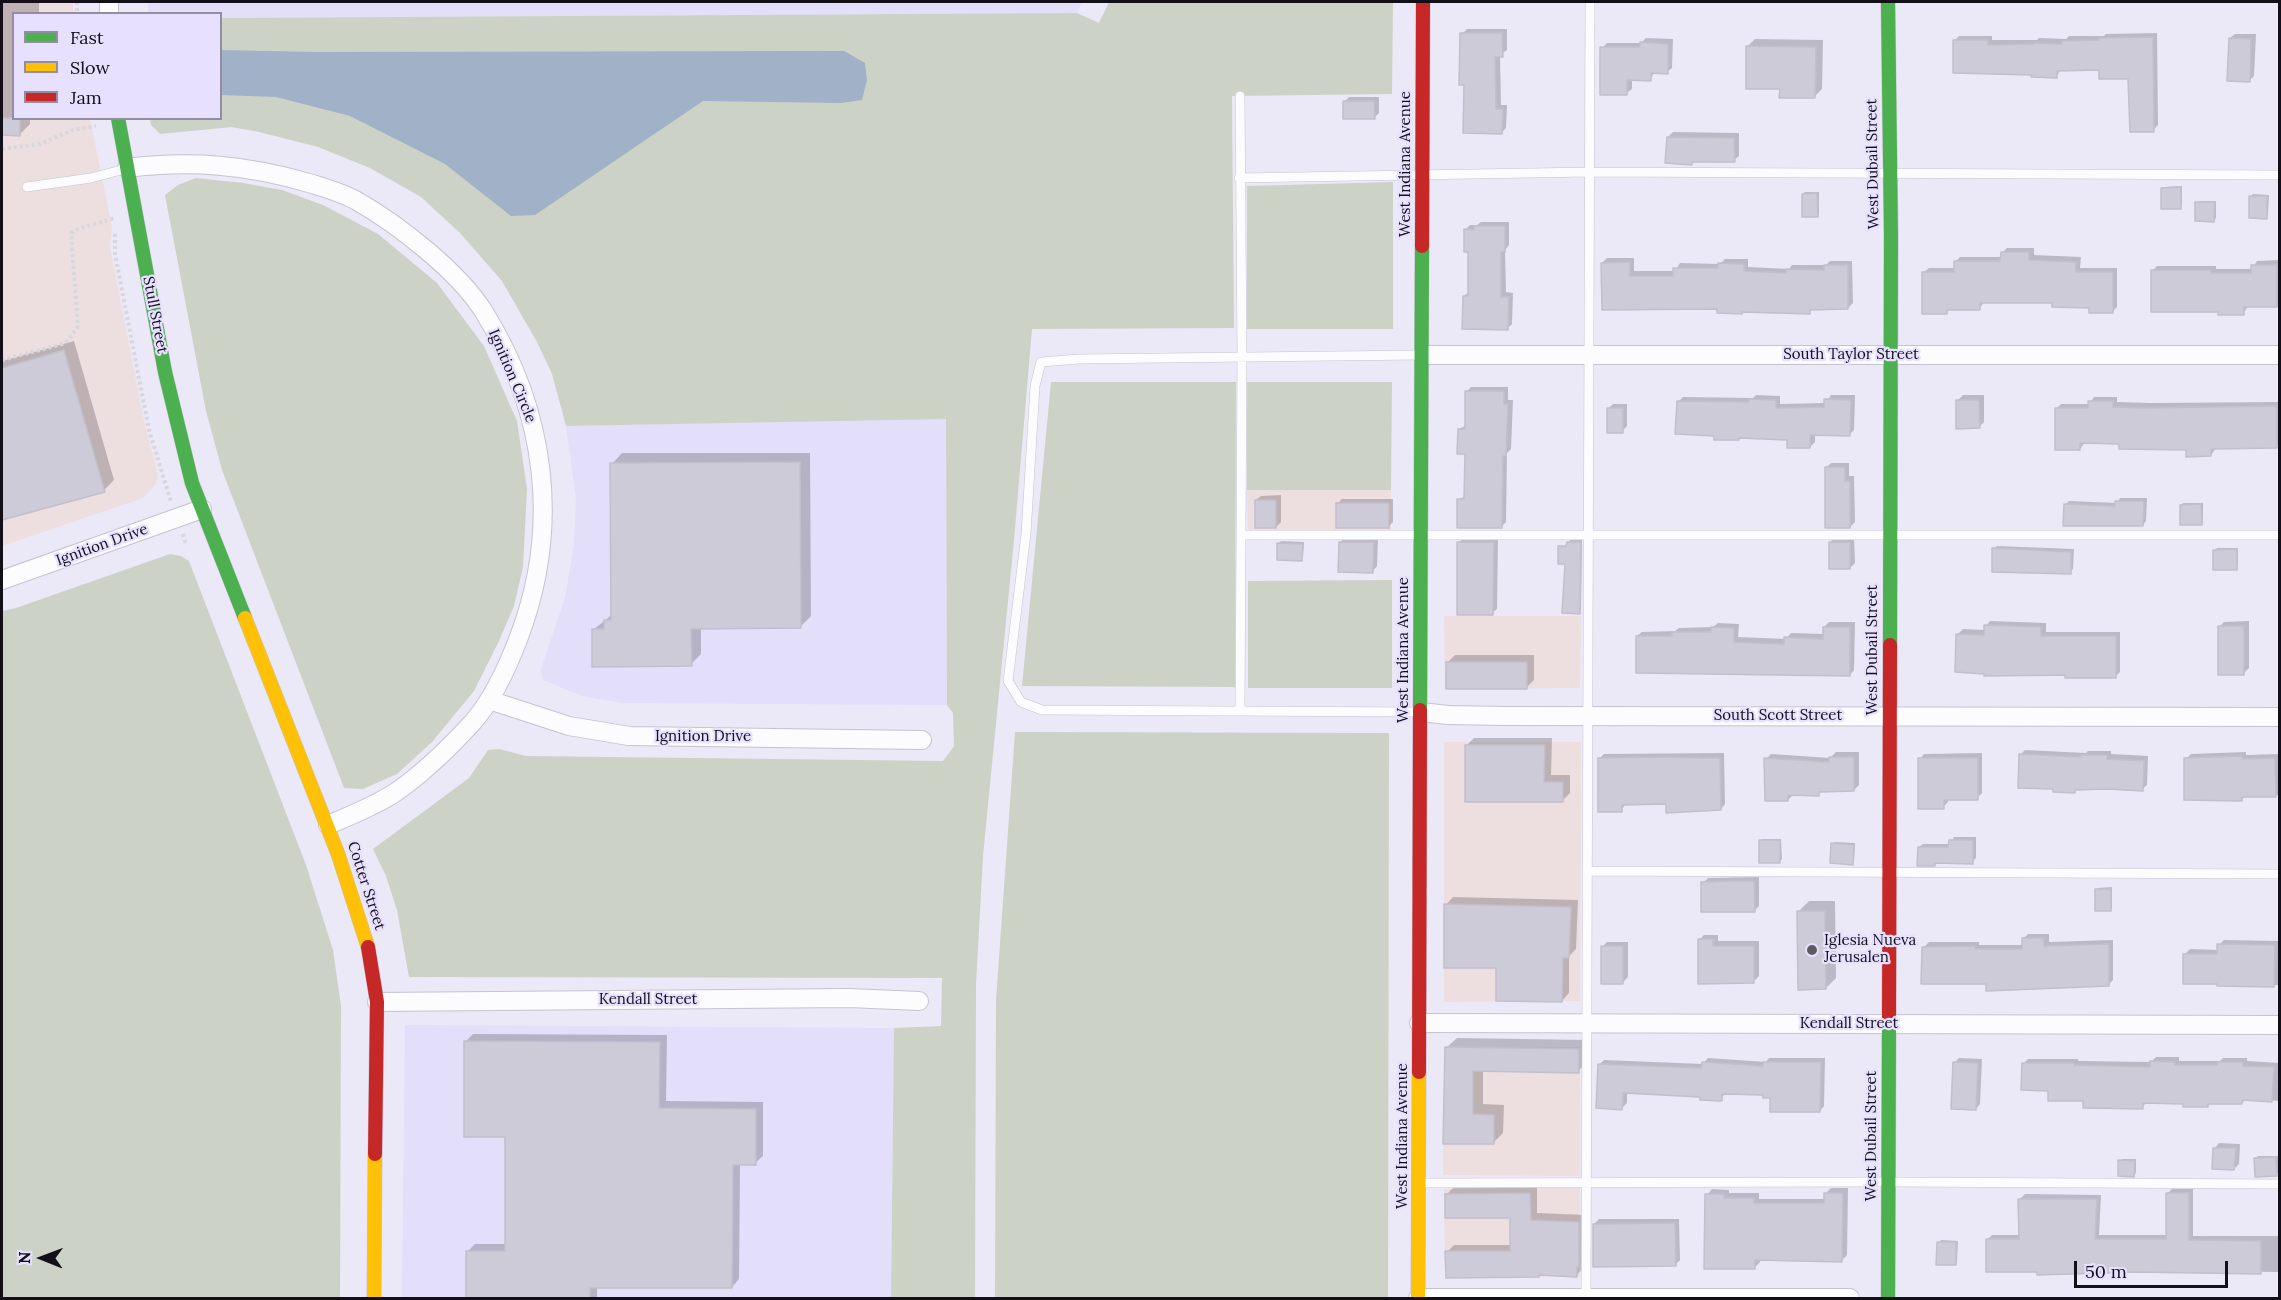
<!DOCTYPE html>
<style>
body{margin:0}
#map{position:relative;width:2281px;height:1300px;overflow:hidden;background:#ebe8f8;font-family:Lora,serif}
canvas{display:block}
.frame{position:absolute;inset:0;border:3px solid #120f19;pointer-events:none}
.legend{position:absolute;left:12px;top:12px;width:210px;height:108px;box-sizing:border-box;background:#e7e1ff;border:2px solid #928da3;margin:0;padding:8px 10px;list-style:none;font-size:18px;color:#120f19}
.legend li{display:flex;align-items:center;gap:12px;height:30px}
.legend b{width:30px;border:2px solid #928da3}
.north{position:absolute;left:12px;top:1228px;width:60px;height:60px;-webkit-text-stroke:4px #e7e1ff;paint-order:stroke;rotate:271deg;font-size:16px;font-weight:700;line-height:24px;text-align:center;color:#120f19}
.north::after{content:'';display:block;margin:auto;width:21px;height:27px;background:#120f19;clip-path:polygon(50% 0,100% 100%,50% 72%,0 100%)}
.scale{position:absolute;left:2074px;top:1261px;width:154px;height:27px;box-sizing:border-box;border:3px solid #120f19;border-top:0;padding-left:8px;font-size:18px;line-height:21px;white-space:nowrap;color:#120f19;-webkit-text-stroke:4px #e7e1ff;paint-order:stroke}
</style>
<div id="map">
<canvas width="2281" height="1300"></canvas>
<div class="frame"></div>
<ul class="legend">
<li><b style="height:8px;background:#4caf50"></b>Fast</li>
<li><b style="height:8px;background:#ffc107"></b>Slow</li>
<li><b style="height:8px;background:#c62828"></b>Jam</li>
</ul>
<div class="north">N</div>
<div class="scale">50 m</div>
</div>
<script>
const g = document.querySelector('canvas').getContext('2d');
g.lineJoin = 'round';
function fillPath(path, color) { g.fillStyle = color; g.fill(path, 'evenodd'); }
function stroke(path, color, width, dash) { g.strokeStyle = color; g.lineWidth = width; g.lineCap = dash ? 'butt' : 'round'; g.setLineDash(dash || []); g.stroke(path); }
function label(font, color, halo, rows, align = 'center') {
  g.font = font + ' Lora,serif'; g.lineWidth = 4.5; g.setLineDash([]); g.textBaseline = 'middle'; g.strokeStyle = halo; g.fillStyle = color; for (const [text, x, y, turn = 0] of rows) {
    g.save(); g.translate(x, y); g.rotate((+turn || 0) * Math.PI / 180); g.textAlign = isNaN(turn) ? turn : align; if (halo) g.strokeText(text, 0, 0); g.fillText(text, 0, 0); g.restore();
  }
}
fillPath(new Path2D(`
 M2 2H73V13L14 14V118L90 119 112 227 110 247 143 416 158 476 156 484 143 498 2 546Z
 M1247 490H1391V530H1248Z
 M1444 616H1581L1580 688 1445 689Z
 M1444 742H1581L1580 1001 1444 1002Z
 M1444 1047H1580V1176L1443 1175Z
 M1580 1188 1579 1277 1445 1276 1444 1189Z`), '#eddee0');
fillPath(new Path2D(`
 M148 2H1082L1077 13 221 18 220 14 148 13Z
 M946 418 947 705 622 703 582 696 543 680 541 669 565 598 574 545 576 499 566 426Z
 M405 1025 894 1028 891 1298H402Z`), '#e3def9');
fillPath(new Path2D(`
 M1109 2H1393L1392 94 1232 96 1234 328 1032 329 1014 540 983 856 976 985 975 1298H891L894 1028 941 1026 942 978 409 977 397 910 386 876 373 849 469 778 488 750 499 749 526 756 943 761 954 746 953 713 947 705 946 419 566 426 552 374 537 342 502 281 460 233 421 197 370 168 318 147 259 132 232 127 160 134 151 125 150 119 220 118 221 18 1077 13 1099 23Z
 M196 178 243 183 282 190 323 205 378 234 437 283 484 346 517 421 527 489 523 567 514 606 499 641 474 691 432 742 397 774 363 789 344 788 341 780 222 470 206 411 165 195 178 185Z
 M1393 182V329H1247V186Z
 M1051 382H1236L1235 687 1022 686Z
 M1247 382H1392L1391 490H1247Z
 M170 554 181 556 189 561 306 865 333 950 341 1006 340 1298H2V611L16 608Z
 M1392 580V688H1248V581Z
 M1015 732 1389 733 1388 1298H995L996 1000Z`), '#cdd2c6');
fillPath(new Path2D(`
 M221 50 315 52 844 51 865 63 867 80 862 100 841 103 703 101 535 215 511 216 445 164 350 116 276 97 221 95Z`), '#a0b1c8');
fillPath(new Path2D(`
 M2 2H39V14H14V118H30V124L20 134H2Z
 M1467 29H1507V50L1500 55 1501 105H1507L1506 128 1501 133 1466 83 1462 34Z
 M2157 33 2158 125 2153 130 2129 77 2101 69H2061L2056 77 2033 74 1954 41 1959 36H1992V40H2037L2039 38 2066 39 2069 36H2104L2106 34Z
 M2235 34H2256L2254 76 2249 81 2230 38Z
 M1646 38 1673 39 1672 68 1667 72H1655L1650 79H1632V89L1627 93 1602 48 1607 43H1641Z
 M1755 39 1823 40 1822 89 1815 96 1781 88 1747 47Z
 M1349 97H1379V113L1374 118 1344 102Z
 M1673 132 1739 133V156L1734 160 1694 161 1691 163 1668 137Z
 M2182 186V205L2180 207 2163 189 2165 187Z
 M1805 192H1819V214L1817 216 1803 194Z
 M2253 194 2269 195 2268 215 2266 217 2251 196Z
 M2199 201H2216V218L2214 220 2197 203Z
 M1481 222H1509V245L1505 250 1506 292 1513 293 1512 324 1507 329 1464 296 1470 291 1469 250 1465 230 1470 225H1477Z
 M2007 248H2034V255L2081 257 2080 268H2117V307L2112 312 2054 302H1984L1980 308 1950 309 1947 312 1924 272 1929 268H1955V262L1960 257H2002V253Z
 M1607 258H1634V271H1675L1680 263 1720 264 1725 259H1748V267L1789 269 1792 265H1826L1830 261H1852L1853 303 1848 308H1813L1809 312 1718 307 1603 309 1602 263Z
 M2280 260V306H2248L2243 314 2219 310 2153 270 2157 266H2216V269H2252L2257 261Z
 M74 341 114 480 104 490 2 519V361Z
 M1471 387H1508V400H1513L1511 449 1507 453 1506 522 1501 527 1459 500 1466 495V453L1459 429 1467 425 1466 392Z
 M1756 395 1780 396V404L1826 403 1831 395H1855L1854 430 1849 435 1815 434V442L1810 447 1788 438 1716 434 1678 402 1683 397 1753 398Z
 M1963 395H1984V422L1979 427 1958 400Z
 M2094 397H2117V402L2151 403 2280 402V443L2276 446 2216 448 2211 455 2187 448 2121 442H2085L2080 449 2056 409 2061 404H2089Z
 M1613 404H1627V426L1622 431 1609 408Z
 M622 453H810L811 616 800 627H701V654L691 664 593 630 613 614 612 464Z
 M1831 463H1849V476H1854L1855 522 1850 527 1826 468Z
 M1281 495V522L1276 527 1256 500 1261 496Z
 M2120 498H2147L2146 521 2143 525 2065 505 2069 501 2117 503Z
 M1342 499H1393V522L1388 527 1337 504Z
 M2183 503H2203V522L2201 524 2181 505Z
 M1345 538H1378L1377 566 1373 571 1340 542Z
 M1464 538H1498L1497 609 1492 613 1459 542Z
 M1835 538H1854L1855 563 1850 568 1830 542Z
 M1570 540H1582L1581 610 1579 612 1567 562 1560 547 1568 545Z
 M1281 541 1304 542 1303 557 1301 559 1279 543Z
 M1997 546 2074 549 2073 569 2070 572 1993 549Z
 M2217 548H2238V566L2236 568 2215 550Z
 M1990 621 2046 623V632H2120V672L2115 677 2066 674 1958 634 1963 629 1986 630V626Z
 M2249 621V668L2244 673 2220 626 2224 622Z
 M1829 622H1855L1854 670 1850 675 1637 636 1642 632 1675 631 1679 628 1713 627 1718 623 1739 624 1738 637 1786 639 1791 633 1824 634V627Z
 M1455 655H1534V680L1526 688 1447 663Z
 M1474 738H1552L1551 775H1570V793L1562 801 1466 746Z
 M2025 750 2086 753 2088 751H2111V754L2148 756 2147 785 2142 789H2077L2074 791 2055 788 2020 755Z
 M1836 752H1859V785L1854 790H1823L1818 795H1793L1788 800 1766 759 1771 754 1830 758Z
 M2246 752V755L2280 754V795L2245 796 2242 799 2186 759 2191 754Z
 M1724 753 1725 804 1721 809 1668 803H1626L1621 811 1599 759 1604 754Z
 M1982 753V793L1977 798H1948V802L1943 807 1920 759 1924 754Z
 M1954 837H1976V858L1972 862H1936L1934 864 1919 847 1923 844H1950Z
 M1762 839H1781L1782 859 1780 861 1760 841Z
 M1835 842 1855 843 1854 861 1852 863 1833 844Z
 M1759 877V906L1754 911 1703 883 1708 878Z
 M2112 887V908L2110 910 2096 890 2098 888Z
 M1453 897 1578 900 1576 949 1569 956V993L1562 1001 1498 967 1446 905Z
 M1809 901H1835L1836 978 1826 988 1798 912Z
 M2028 934H2049V942L2113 940V980L2108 985 1987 983 1924 947 1929 942H1979V945H2023V939Z
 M1704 935H1718V941H1759V976L1754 981 1699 940Z
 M2224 940 2280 941V985H2219L2185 954 2190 949 2219 950V945Z
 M1607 942H1628V977L1623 982 1602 947Z
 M473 1034 667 1035 666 1101 763 1102V1156L755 1163H740L739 1279 732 1287H597V1298H467L468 1251 475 1244H507V1136L466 1041Z
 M1457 1038 1589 1040V1061L1578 1071 1483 1070V1104L1504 1105 1503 1133 1493 1143 1444 1142 1446 1048Z
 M2156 1057H2179V1061H2220L2223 1058H2247V1061L2280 1063V1101L2246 1099 2242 1103H2211L2208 1106 2184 1102H2147L2142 1107 2085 1100 2049 1090 2023 1064 2028 1059H2078V1061L2151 1062Z
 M1708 1058 1766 1062 1769 1058H1825L1824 1106 1820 1111 1765 1094 1726 1092 1721 1099 1702 1096 1627 1091V1103L1622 1108 1599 1065 1604 1060 1703 1064Z
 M1959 1058 1982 1059 1980 1104 1976 1109 1954 1063Z
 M2219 1143 2240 1144 2239 1164 2234 1169 2215 1148Z
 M2258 1156H2278V1173L2276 1175 2256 1158Z
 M2122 1159H2136V1173L2134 1175 2120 1161Z
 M1454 1187H1537V1213L1586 1215 1583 1268 1576 1276 1541 1274 1539 1276 1447 1252 1454 1245H1512L1511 1216 1446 1195Z
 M1831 1188H1848L1847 1255 1842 1260 1760 1259V1262L1755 1267 1707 1195 1712 1189 1729 1190V1193H1759V1199H1826V1193Z
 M2172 1189H2193V1236H2280V1272L2038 1270 1987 1240 1992 1235H2020V1199L2025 1194 2101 1195 2099 1235H2167V1194Z
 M1599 1219H1679L1680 1260 1675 1265 1594 1224Z
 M1941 1240 1958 1241 1957 1262 1955 1264 1939 1242Z`), '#0003');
const building = new Path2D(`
 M1460 33H1502L1503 57H1495L1496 109H1503L1502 134 1463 133 1464 85H1459Z
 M2153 37 2154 132H2130L2128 79H2099V70L2057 71V78L2031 77 2032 75 1953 73V40H1988V45L2033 44V43L2062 44V41L2099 40V38Z
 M2229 38 2251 39 2250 82 2227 81Z
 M1640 42 1668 44V74L1651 73V81L1627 80V95H1600V47H1640Z
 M1746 46 1816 47 1815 98H1779L1780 89H1746Z
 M1343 101H1374L1375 119H1343Z
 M2 118H20V136L2 135Z
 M1667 137 1734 138 1735 162H1692V165L1665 163Z
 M2181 187V209H2161V188Z
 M1817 193 1818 217H1802V194Z
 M2249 196H2267V219L2249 218Z
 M2195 202H2215L2214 222 2195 221Z
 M1474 226H1505V252H1501V297H1509L1508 330 1462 329 1463 296H1468V252H1464V229L1474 230Z
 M2001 252H2029V260L2076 262V272H2113V313H2089V308L2052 307V303H1980V310H1947V314H1922V272H1954V261H2000Z
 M1630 262V276H1673V268H1718V263L1744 264V271L1786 273V269L1824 270V265H1848V309L1810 310V314L1742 312V314L1717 313V309L1602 310 1601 263Z
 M2251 265H2277V307H2244V315H2218V312H2151V270H2211V273H2251Z
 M64 350 105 492 2 520V368Z
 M1465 391H1504V404H1508L1506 456H1503L1502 528H1457V499H1464L1465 454H1457L1458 429H1465Z
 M1749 399 1776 400V408L1824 407V399L1851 400 1850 436 1810 435V448H1787V440L1739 438V440H1714V436L1675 434 1677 401 1749 402Z
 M1956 400H1979L1980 428 1956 429Z
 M2088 401H2113V407L2145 408 2277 406V448L2211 449V456L2186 457V450L2119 449V444L2080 443V450H2055V408H2088Z
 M1607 408H1623V433H1607Z
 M800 462 801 628 691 629 692 666 592 667V629H604V620H611L610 463Z
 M1825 467H1845V481H1850V528H1825Z
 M1255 500H1276V528H1255Z
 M2115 501H2144L2143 526H2063L2064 504 2115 506Z
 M1336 503H1389V528H1336Z
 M2201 504 2202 525H2180V505Z
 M1339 542H1374L1373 573 1338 572Z
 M1457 542H1494L1493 615H1457Z
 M1567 542H1581L1580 614 1562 613 1565 564H1558V546H1566Z
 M1829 542H1850V569H1829Z
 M1277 543 1303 544 1302 561 1277 560Z
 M1992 548 2071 552V574L1992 572Z
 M2237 549V570H2213V550Z
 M1984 625 2041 627V636H2116V678H2065V675L1984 676V674L1955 672 1956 634 1984 635Z
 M2218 626H2244V675H2218Z
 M1711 627 1734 628V642L1784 644V637L1823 639V627H1850V676L1636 673V636H1672V632H1711Z
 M1446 662H1527V689H1446Z
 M1465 745H1545L1544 782H1563V802H1465Z
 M2019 754 2081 757V755H2107V759L2144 761 2143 791 2107 789 2075 790V793L2053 792V789L2018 788Z
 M2242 756V759L2275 758 2276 797H2242V801L2184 800V758Z
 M1656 757 1720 758 1721 810 1666 813V804L1622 805V812H1598V758Z
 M1829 757H1854V791L1819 792V796L1788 795V801H1765L1764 758 1829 762Z
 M1918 758H1978V800H1944V809H1918Z
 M1759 840H1780V863H1759Z
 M1949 840H1973V864L1935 863V866H1917L1918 847H1948Z
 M1831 843 1854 845 1853 865 1830 863Z
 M1726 881H1754L1755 912H1701V882Z
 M2095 889H2111V911H2095Z
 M1444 904 1571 907 1569 958H1563L1562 1002 1496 1001V968H1444Z
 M1797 911H1825L1826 989 1798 990Z
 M2022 938H2044V946L2109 944V986L1986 991V984H1921L1922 947 1975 946V949H2022Z
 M1698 939H1713V946H1754V983L1698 984Z
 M2217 944 2275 945 2274 987 2217 986V984H2183V954H2217Z
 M1601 946H1623V984H1601Z
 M464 1041 660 1042 659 1108 756 1109V1165H733L732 1288H590V1299H466V1251H505V1137H464Z
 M1445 1047 1579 1049V1073L1473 1071V1114L1494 1115V1144H1443Z
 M2150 1061 2175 1062V1065H2217V1062H2243V1066L2274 1067 2272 1102 2242 1100V1104H2208V1107H2183V1104L2143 1103V1109L2083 1108V1101H2048V1091L2021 1090 2022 1063H2074V1065L2150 1067Z
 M1702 1062 1763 1066V1062H1821L1820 1112H1770V1098H1763V1095L1722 1094V1101L1700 1100V1097L1623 1093 1622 1110 1596 1108 1598 1064 1701 1068Z
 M1953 1062 1978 1063 1976 1110 1951 1109Z
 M2213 1148H2236L2234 1170 2212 1169Z
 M2276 1157 2277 1176 2255 1177 2254 1158Z
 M2118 1160 2135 1161 2134 1177 2118 1176Z
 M1530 1193 1531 1220 1579 1222V1267H1577V1277L1539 1275V1277L1446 1278 1445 1251H1510V1218H1445V1194Z
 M1824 1193H1843L1842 1262 1755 1260V1269H1704L1705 1194H1724V1198H1754V1203H1824Z
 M2166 1193H2189V1240L2261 1241V1274L2136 1272 2037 1275V1272H1986V1239H2019L2018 1199H2097L2095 1239H2166Z
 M1675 1223 1676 1266 1593 1267V1224Z
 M1937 1242H1956V1265H1936Z`);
fillPath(building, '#cecbd9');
stroke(building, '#c2bfcb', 1.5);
const lane = new Path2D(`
 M1239 178 1590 172 2280 175
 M27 187 91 178 125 169
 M1241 535H2280
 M1240 710 1242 357 1240 96
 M1419 712 1042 710 1021 702 1008 681 1026 534 1035 386 1041 362 1079 359 1419 355
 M1588 871 2280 874
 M1421 1183 1888 1182 2280 1184
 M1586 1298 1590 2`);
const street = new Path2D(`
 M109 2V14
 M127 168C192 160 247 165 309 183 325 188 343 193 357 201 399 225 459 272 484 312 546 412 561 526 519 637 508 666 494 698 473 722 451 746 420 776 393 794 372 807 350 816 328 825
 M1422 355H2280
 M2 580 202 509
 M489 700 569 726 629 736 922 740
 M1421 712 1448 715 1506 716 2280 717
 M377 1002 849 998 919 1001
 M1419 1023 2280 1025
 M1418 1298H1850`);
const fast = new Path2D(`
 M1888 2 1891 236 1890 645
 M118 118 165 372 192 483 245 618
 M1420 710 1422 246
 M1888 1298 1889 1023`);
const slow = new Path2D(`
 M245 618 338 854 368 947
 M374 1298 375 1154
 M1418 1298 1419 1072`);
const jam = new Path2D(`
 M1422 246 1423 2
 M368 947 377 1002 375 1154
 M1889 1023 1890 645
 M1419 1072 1420 710`);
stroke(lane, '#c6c3d0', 10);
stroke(street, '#c6c3d0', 20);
stroke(fast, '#c6c3d0', 15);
stroke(slow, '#c6c3d0', 15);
stroke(jam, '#c6c3d0', 15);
stroke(new Path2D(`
 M77 2V14
 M2 149 40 144 73 130 96 126
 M115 234V254L149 430 171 502
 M2 360 62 344 69 340 78 326 71 233 75 230 115 218
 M183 534 186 545`), '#d8d7dc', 4, [3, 3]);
stroke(lane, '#fcfcfe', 9);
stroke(street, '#fcfcfe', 18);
stroke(fast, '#4caf50', 14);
stroke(slow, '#ffc107', 14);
stroke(jam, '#c62828', 14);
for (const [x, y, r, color] of [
 [1812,950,6,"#5e5b67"]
]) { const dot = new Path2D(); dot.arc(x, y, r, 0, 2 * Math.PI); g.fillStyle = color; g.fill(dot); stroke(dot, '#e7e1ff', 2); }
label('15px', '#120f19', '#e7e1ff', [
 ["West Indiana Avenue",1406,164,-90],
 ["West Dubail Street",1873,164,-91],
 ["Stull Street",155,315,79],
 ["South Taylor Street",1851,355],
 ["Ignition Circle",512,376,67],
 ["Ignition Drive",102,545,-20],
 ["West Indiana Avenue",1404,650,-90],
 ["West Dubail Street",1873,650,-90],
 ["South Scott Street",1778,716],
 ["Ignition Drive",703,737],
 ["Cotter Street",366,886,72],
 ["Kendall Street",648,1000],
 ["Kendall Street",1849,1024],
 ["West Indiana Avenue",1403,1136,-90],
 ["West Dubail Street",1872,1136,-90]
]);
label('15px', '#120f19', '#e7e1ff', [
 ["Iglesia Nueva",1824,941],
 ["Jerusalen",1824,958]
], 'left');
</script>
